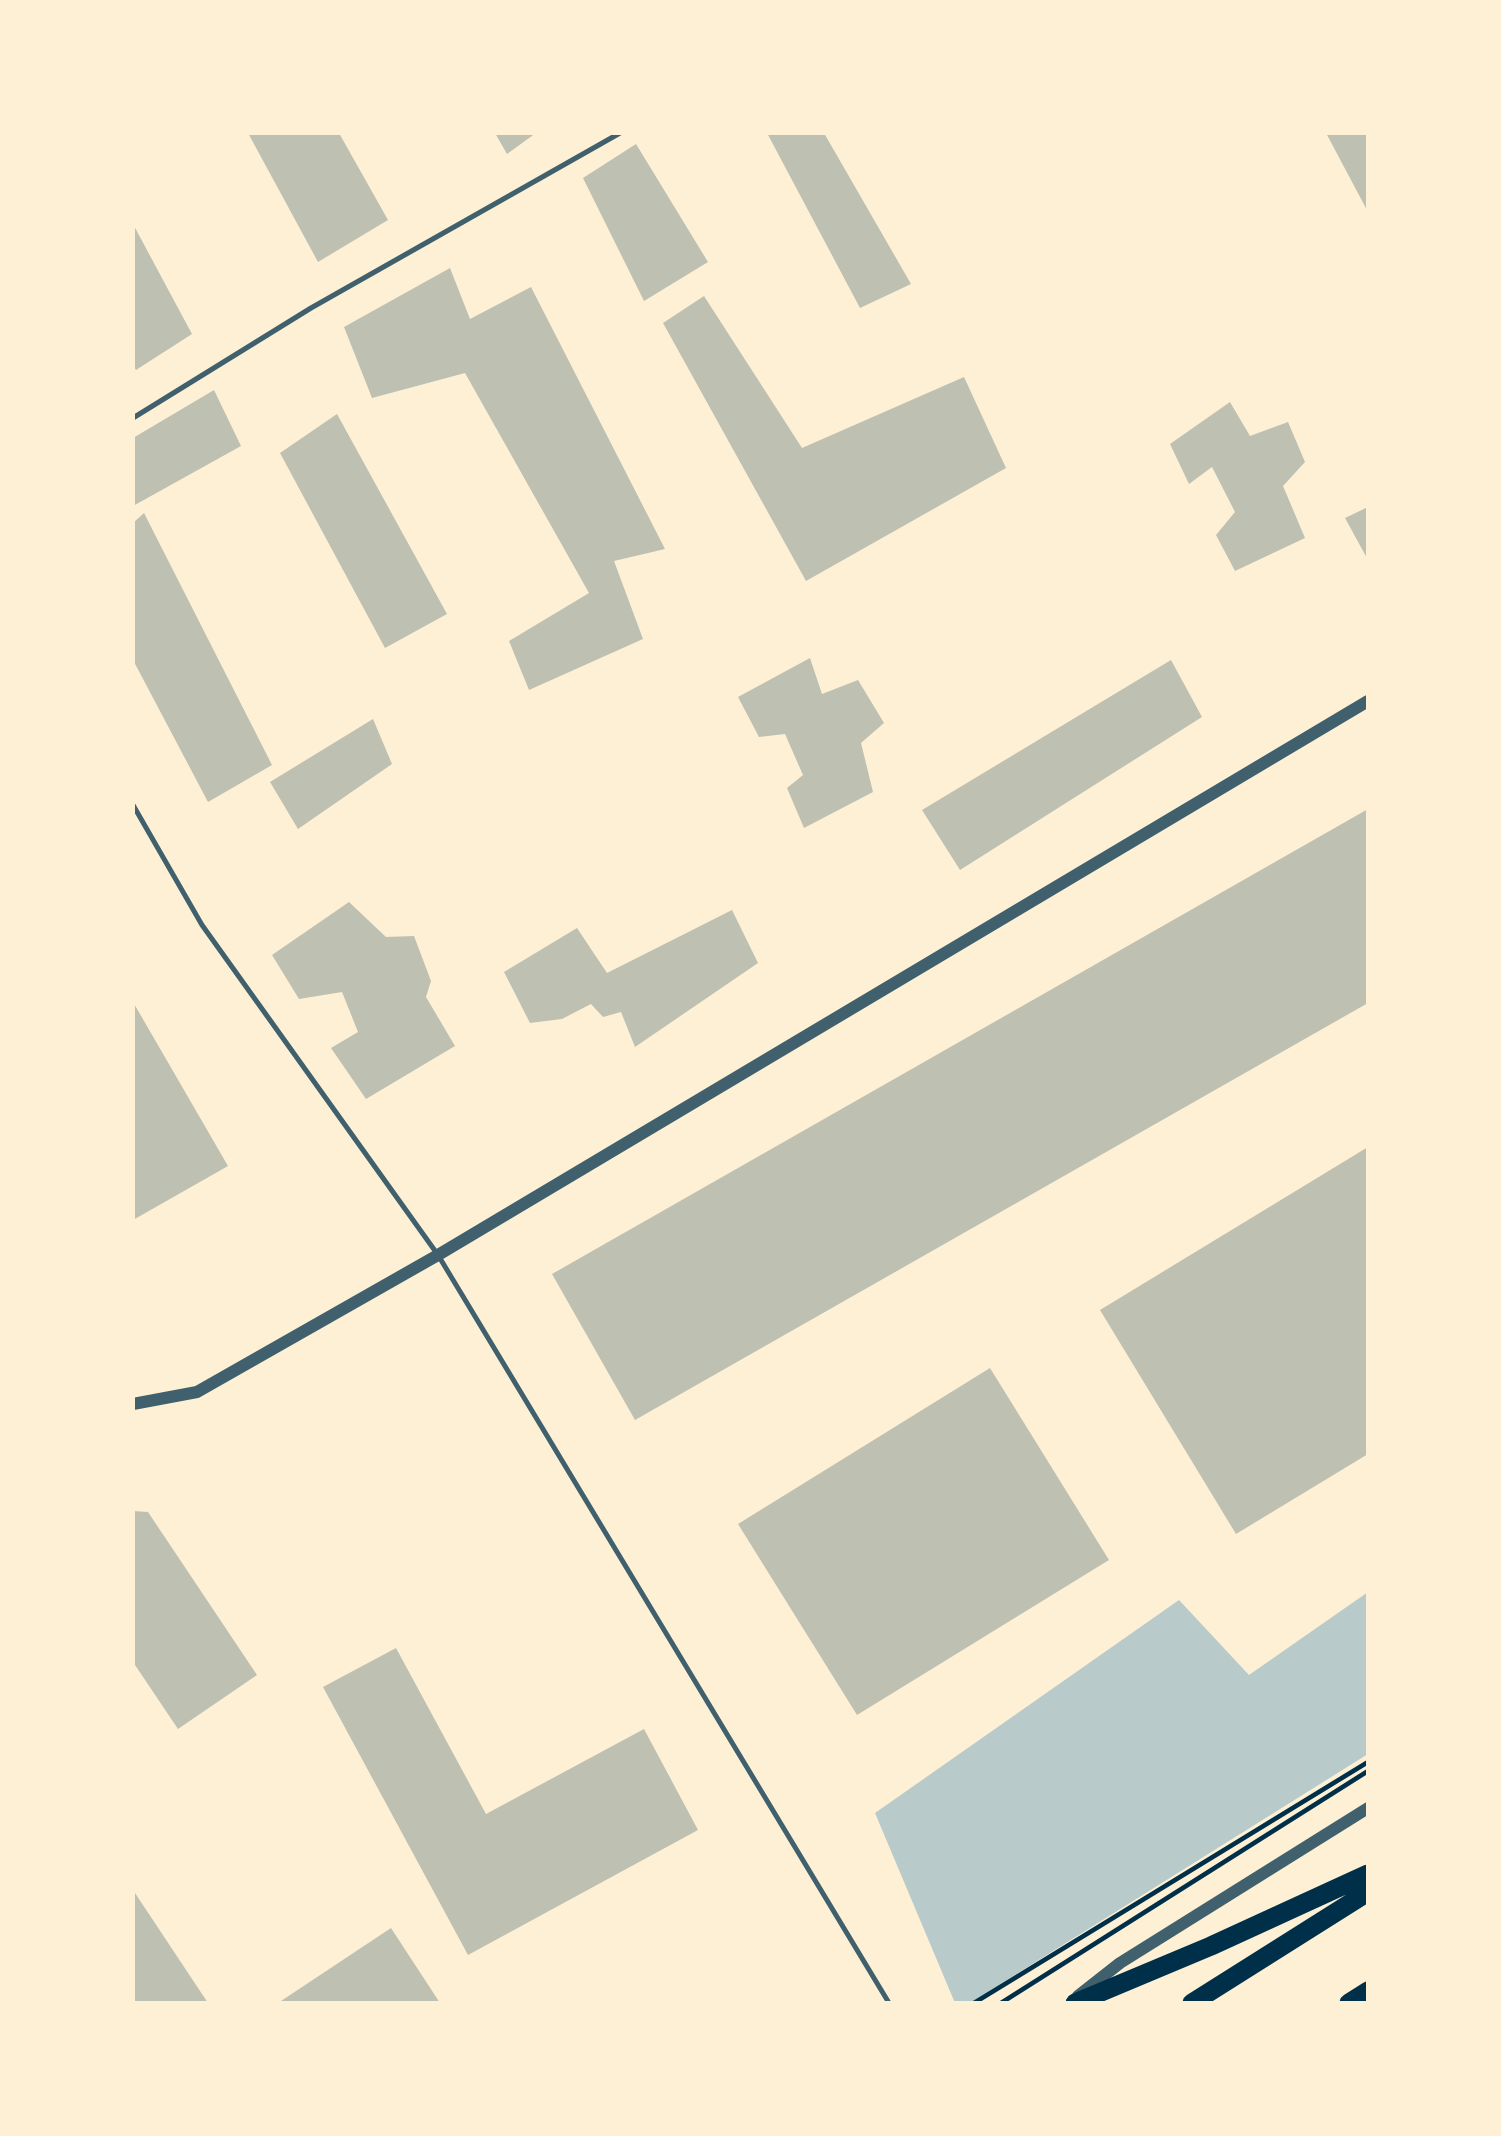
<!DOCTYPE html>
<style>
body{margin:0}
#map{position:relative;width:1501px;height:2136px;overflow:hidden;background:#fdf0d5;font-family:Raleway,sans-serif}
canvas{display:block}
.frame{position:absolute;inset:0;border:135px solid #fdf0d5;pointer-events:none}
</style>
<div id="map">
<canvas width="1501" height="2136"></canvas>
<div class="frame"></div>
</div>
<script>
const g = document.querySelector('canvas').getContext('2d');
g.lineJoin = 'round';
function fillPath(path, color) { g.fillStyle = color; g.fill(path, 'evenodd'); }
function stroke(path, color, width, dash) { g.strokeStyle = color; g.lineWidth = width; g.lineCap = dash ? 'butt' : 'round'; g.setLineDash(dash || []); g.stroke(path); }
fillPath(new Path2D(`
 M1368 1592V1754L970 2003H955L875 1813 1179 1600 1249 1675Z`), '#b9caca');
fillPath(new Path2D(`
 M248 133H339L388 220 318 262Z
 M495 133H536L507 154Z
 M767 133H824L911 284 860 308Z
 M1326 133H1368V212Z
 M636 144 708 262 644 301 583 178Z
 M133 224 192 334 136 370 133 365Z
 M450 268 470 319 531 287 665 549 614 561 643 639 529 690 509 641 589 593 465 373 372 398 344 327Z
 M704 296 802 448 964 377 1006 468 806 581 663 323Z
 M214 390 241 446 133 506V438Z
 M1230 402 1250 436 1288 422 1305 462 1283 486 1305 538 1235 571 1216 535 1235 512 1212 467 1189 484 1170 444Z
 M337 414 447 614 385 648 280 453Z
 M1368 507V560L1345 518Z
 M144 513 272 765 208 802 133 660V523Z
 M810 658 822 694 858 680 884 723 861 743 873 792 804 828 787 788 803 775 785 734 759 737 738 697Z
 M1171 660 1202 717 960 870 922 810Z
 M373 719 392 764 298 829 270 782Z
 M1368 809V1003L635 1420 552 1274Z
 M349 902 386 937 414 936 431 981 426 997 455 1046 366 1099 331 1048 358 1032 342 992 299 999 272 955Z
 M732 910 758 963 635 1047 621 1012 603 1017 591 1004 562 1019 530 1023 504 972 577 928 607 973Z
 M133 1002 228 1166 133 1220Z
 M1368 1147V1454L1236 1534 1100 1310Z
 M990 1368 1109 1560 857 1715 738 1524Z
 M133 1511 148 1512 257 1675 178 1729 133 1662Z
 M396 1648 486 1814 644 1729 698 1830 468 1955 323 1687Z
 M133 1890 208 2003H133Z
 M391 1928 440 2003H278Z`), '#bec0b2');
stroke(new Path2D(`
 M974 2003 1368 1762
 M1001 2003 1368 1771`), '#003049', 4.5);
stroke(new Path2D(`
 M133 418 311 308 620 133
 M133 805 202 925 438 1255 889 2003`), '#3f606c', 5);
stroke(new Path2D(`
 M133 1404 197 1392 438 1255 1368 701
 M1078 1996 1120 1963 1368 1808`), '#3f606c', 12);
stroke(new Path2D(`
 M1075 2003 1211 1946 1368 1874
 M1192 2003 1368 1892
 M1349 2003 1368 1991`), '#003049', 19);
</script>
